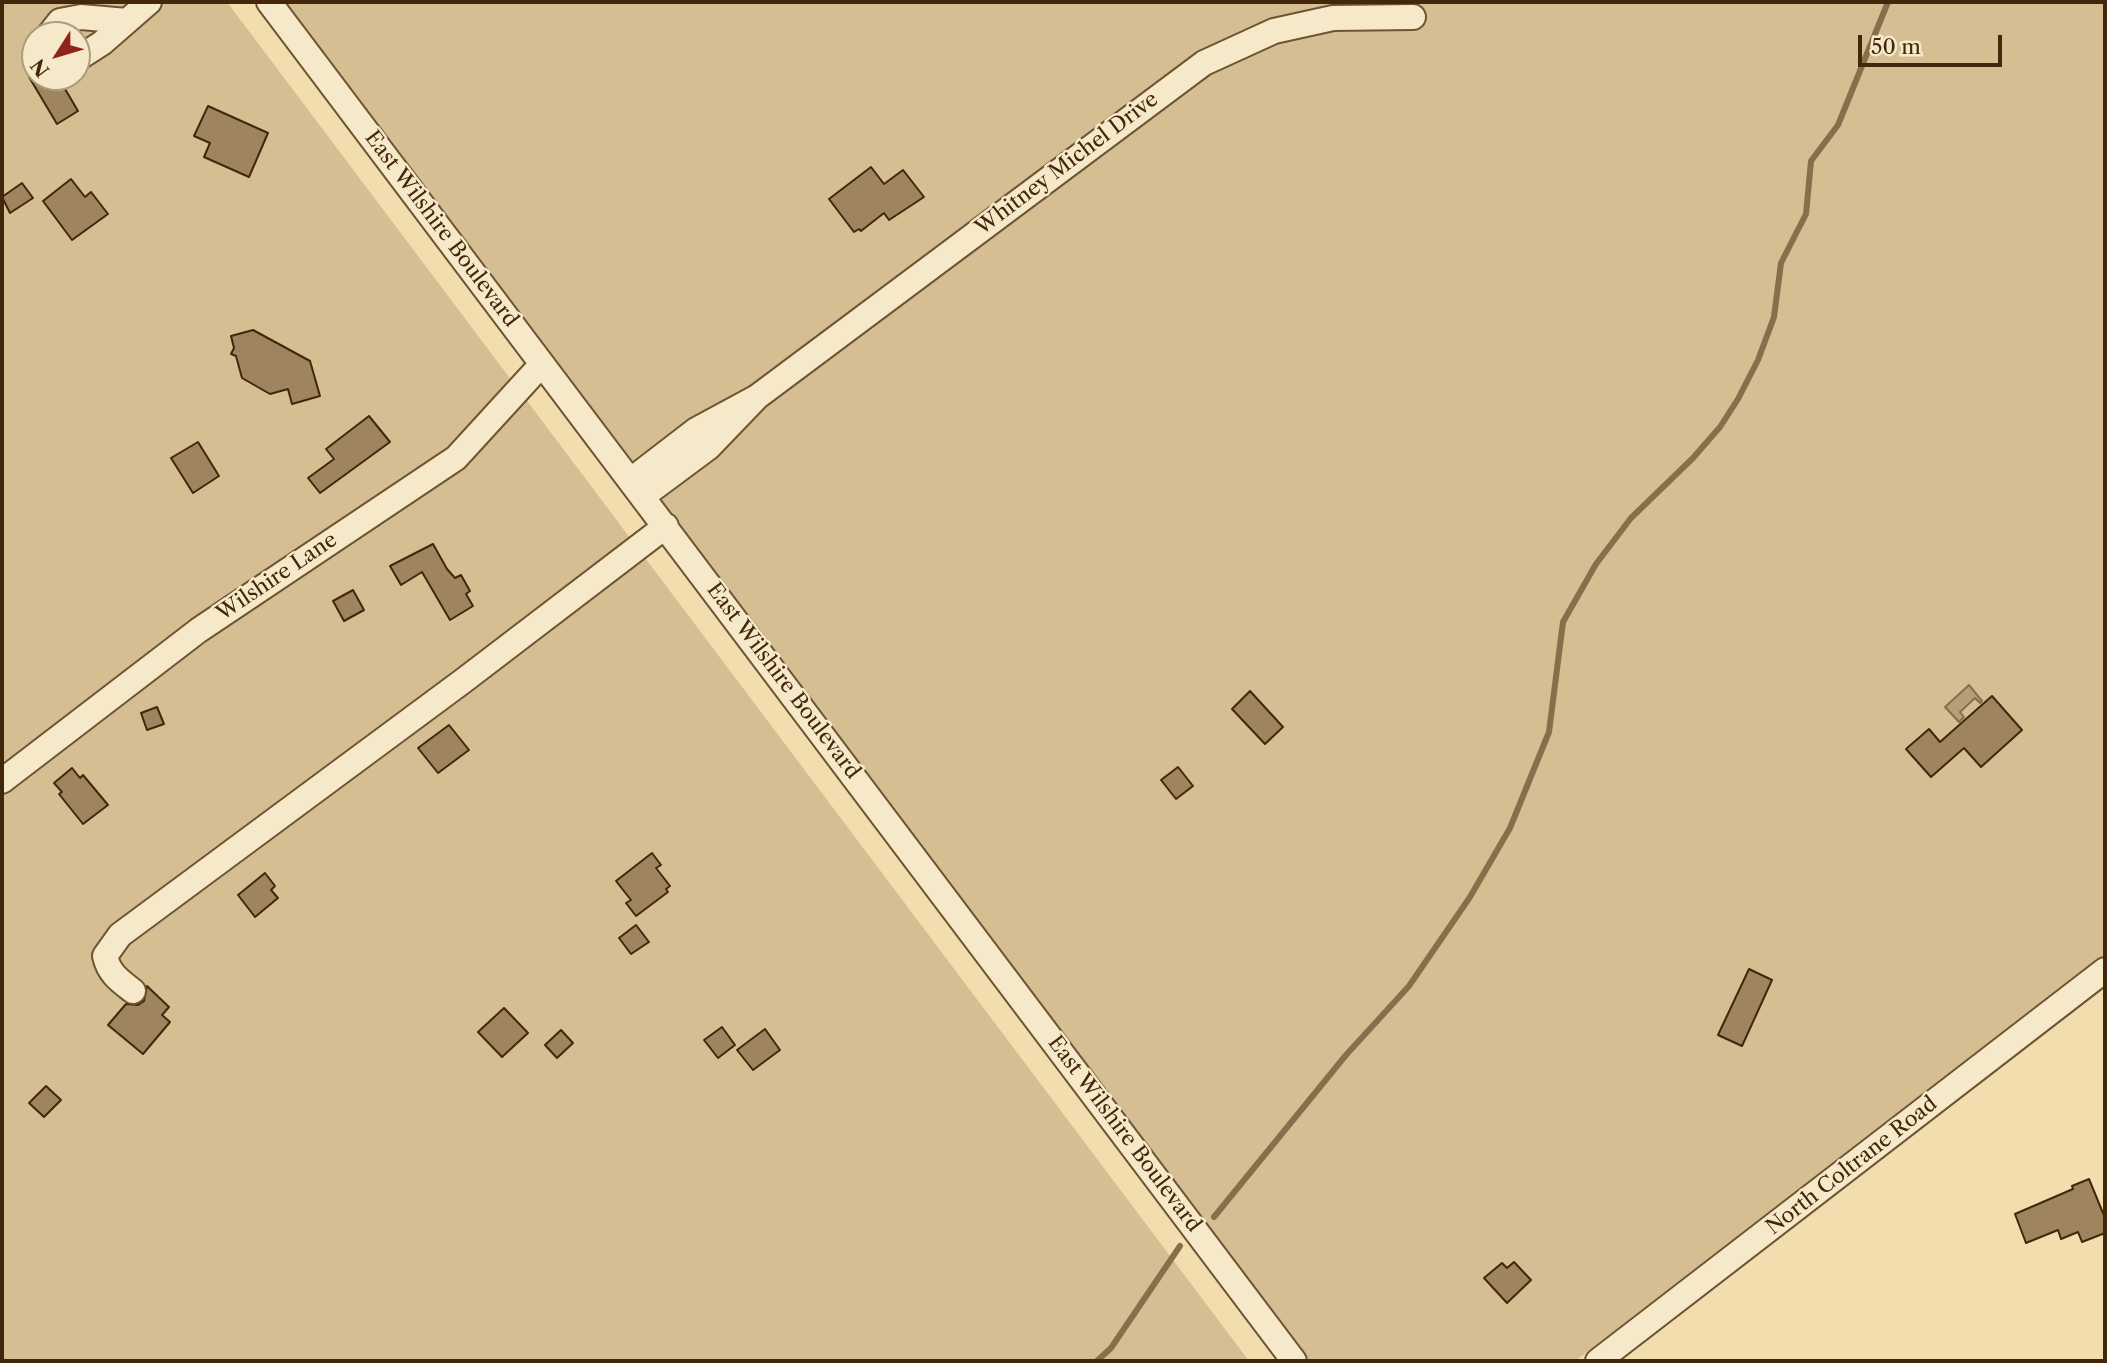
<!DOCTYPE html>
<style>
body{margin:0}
#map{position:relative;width:2107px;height:1363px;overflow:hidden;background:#f1ddae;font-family:"Libre Caslon Text",serif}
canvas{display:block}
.frame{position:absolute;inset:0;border:4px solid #44260b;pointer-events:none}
.north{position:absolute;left:21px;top:21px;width:70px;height:70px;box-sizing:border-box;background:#f6e9ca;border:2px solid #af9b7e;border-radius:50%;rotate:233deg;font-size:19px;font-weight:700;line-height:28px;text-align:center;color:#44260b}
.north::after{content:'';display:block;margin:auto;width:24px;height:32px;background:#8f2418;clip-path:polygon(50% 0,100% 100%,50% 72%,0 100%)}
.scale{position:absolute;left:1858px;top:35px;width:144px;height:32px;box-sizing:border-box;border:4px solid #44260b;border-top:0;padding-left:9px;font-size:21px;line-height:24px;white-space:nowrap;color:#44260b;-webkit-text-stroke:5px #f6e9ca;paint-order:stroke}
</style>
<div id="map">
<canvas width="2107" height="1363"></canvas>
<div class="frame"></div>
<div class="north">N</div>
<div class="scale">50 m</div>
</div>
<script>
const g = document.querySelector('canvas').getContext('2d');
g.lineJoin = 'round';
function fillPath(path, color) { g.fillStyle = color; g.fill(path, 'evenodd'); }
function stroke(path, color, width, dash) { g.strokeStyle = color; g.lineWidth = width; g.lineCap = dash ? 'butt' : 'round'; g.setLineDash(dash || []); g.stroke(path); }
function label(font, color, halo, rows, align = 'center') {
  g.font = font + ' "Libre Caslon Text",serif'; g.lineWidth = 5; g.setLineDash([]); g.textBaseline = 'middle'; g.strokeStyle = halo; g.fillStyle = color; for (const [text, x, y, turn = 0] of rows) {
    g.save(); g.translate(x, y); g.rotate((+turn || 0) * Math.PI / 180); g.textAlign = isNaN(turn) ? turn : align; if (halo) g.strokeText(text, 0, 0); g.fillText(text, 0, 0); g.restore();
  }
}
fillPath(new Path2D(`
 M2 2H227L1249 1361H2ZM35 35H77V77H35Z
 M283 2H2105V955L1575 1361H1308Z`), '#d4be92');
const water = new Path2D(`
 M1969 685 1982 701 1980 703 1975 698 1960 712 1964 717 1959 722 1945 707Z`);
fillPath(water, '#b69f77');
stroke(water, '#886f4c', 2);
stroke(new Path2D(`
 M1214 1217 1346 1055 1409 986 1470 897 1510 828 1549 732 1563 622 1596 564 1631 518 1693 458 1720 427 1738 399 1758 360 1774 317 1781 263 1806 214 1811 161 1838 125 1888 2
 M1097 1361 1111 1348 1180 1246`), '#886f4c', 6);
const building = new Path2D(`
 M29 77H58L78 111 57 124Z
 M208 106 268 133 249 177 204 157 210 143 194 136Z
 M871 167 884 184 903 170 924 197 889 220 884 213 861 231 859 229 854 232 829 199Z
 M71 179 85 197 91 192 108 214 72 240 43 201Z
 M22 183 33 198 10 213 2 197Z
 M253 330 310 361 320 396 292 404 288 389 270 394 242 378 236 356 231 354 234 348 231 336Z
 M369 416 390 442 320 493 308 478 334 459 326 449Z
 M198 442 219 476 193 493 171 458Z
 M433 544 447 569 455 578 461 575 470 591 466 594 473 606 450 620 422 572 401 585 390 566Z
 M353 590 364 610 344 621 333 601Z
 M1250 691 1283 727 1265 744 1232 709Z
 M1992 696 2022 730 1981 767 1964 748 1931 777 1906 749 1929 729 1940 742Z
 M157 707 164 724 147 730 141 713Z
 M449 725 469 750 438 773 418 748Z
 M1178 767 1193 786 1176 799 1161 780Z
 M72 768 80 778 83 775 108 805 83 824 59 794 62 792 54 783Z
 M652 853 661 865 656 868 670 886 666 889 668 892 636 916 626 903 631 900 616 881Z
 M265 873 275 886 271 890 278 898 255 917 238 895Z
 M636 925 649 942 631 954 619 938Z
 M1749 969 1772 980 1742 1046 1718 1035Z
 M147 986 169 1007 162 1015 170 1022 143 1054 108 1025 126 1004 138 1005 144 1001Z
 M504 1008 528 1033 502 1057 478 1032Z
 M722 1027 735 1045 718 1058 704 1040Z
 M765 1029 780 1050 753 1070 737 1050Z
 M561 1030 573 1043 557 1058 545 1045Z
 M46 1086 61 1100 44 1117 29 1103Z
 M2089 1179 2105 1218V1233L2082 1242 2078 1232 2061 1239 2058 1230 2026 1243 2015 1214 2073 1189 2072 1186Z
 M1514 1262 1531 1280 1507 1303 1484 1278 1502 1263 1507 1268Z`);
fillPath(building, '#9e8560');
stroke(building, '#44260b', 2);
const minor = new Path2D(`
 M269 2 1294 1361
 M49 35 60 21 81 17 127 21
 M77 59 102 43 149 2
 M757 397 1204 63 1274 31 1333 18 1413 17
 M631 480 696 430 757 397 709 447 643 496
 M2 781 199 630 456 458 542 364
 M133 991C120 981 109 974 105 956L120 935 463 681 666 526
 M1598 1361 2105 970`);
stroke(minor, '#6f5434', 28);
stroke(minor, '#f6e9ca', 24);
label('21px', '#44260b', '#f6e9ca', [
 ["Whitney Michel Drive",1067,164,-37],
 ["East Wilshire Boulevard",441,229,53],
 ["Wilshire Lane",277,577,-34],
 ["East Wilshire Boulevard",783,681,53],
 ["East Wilshire Boulevard",1124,1134,53],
 ["North Coltrane Road",1852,1166,-38]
]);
</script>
